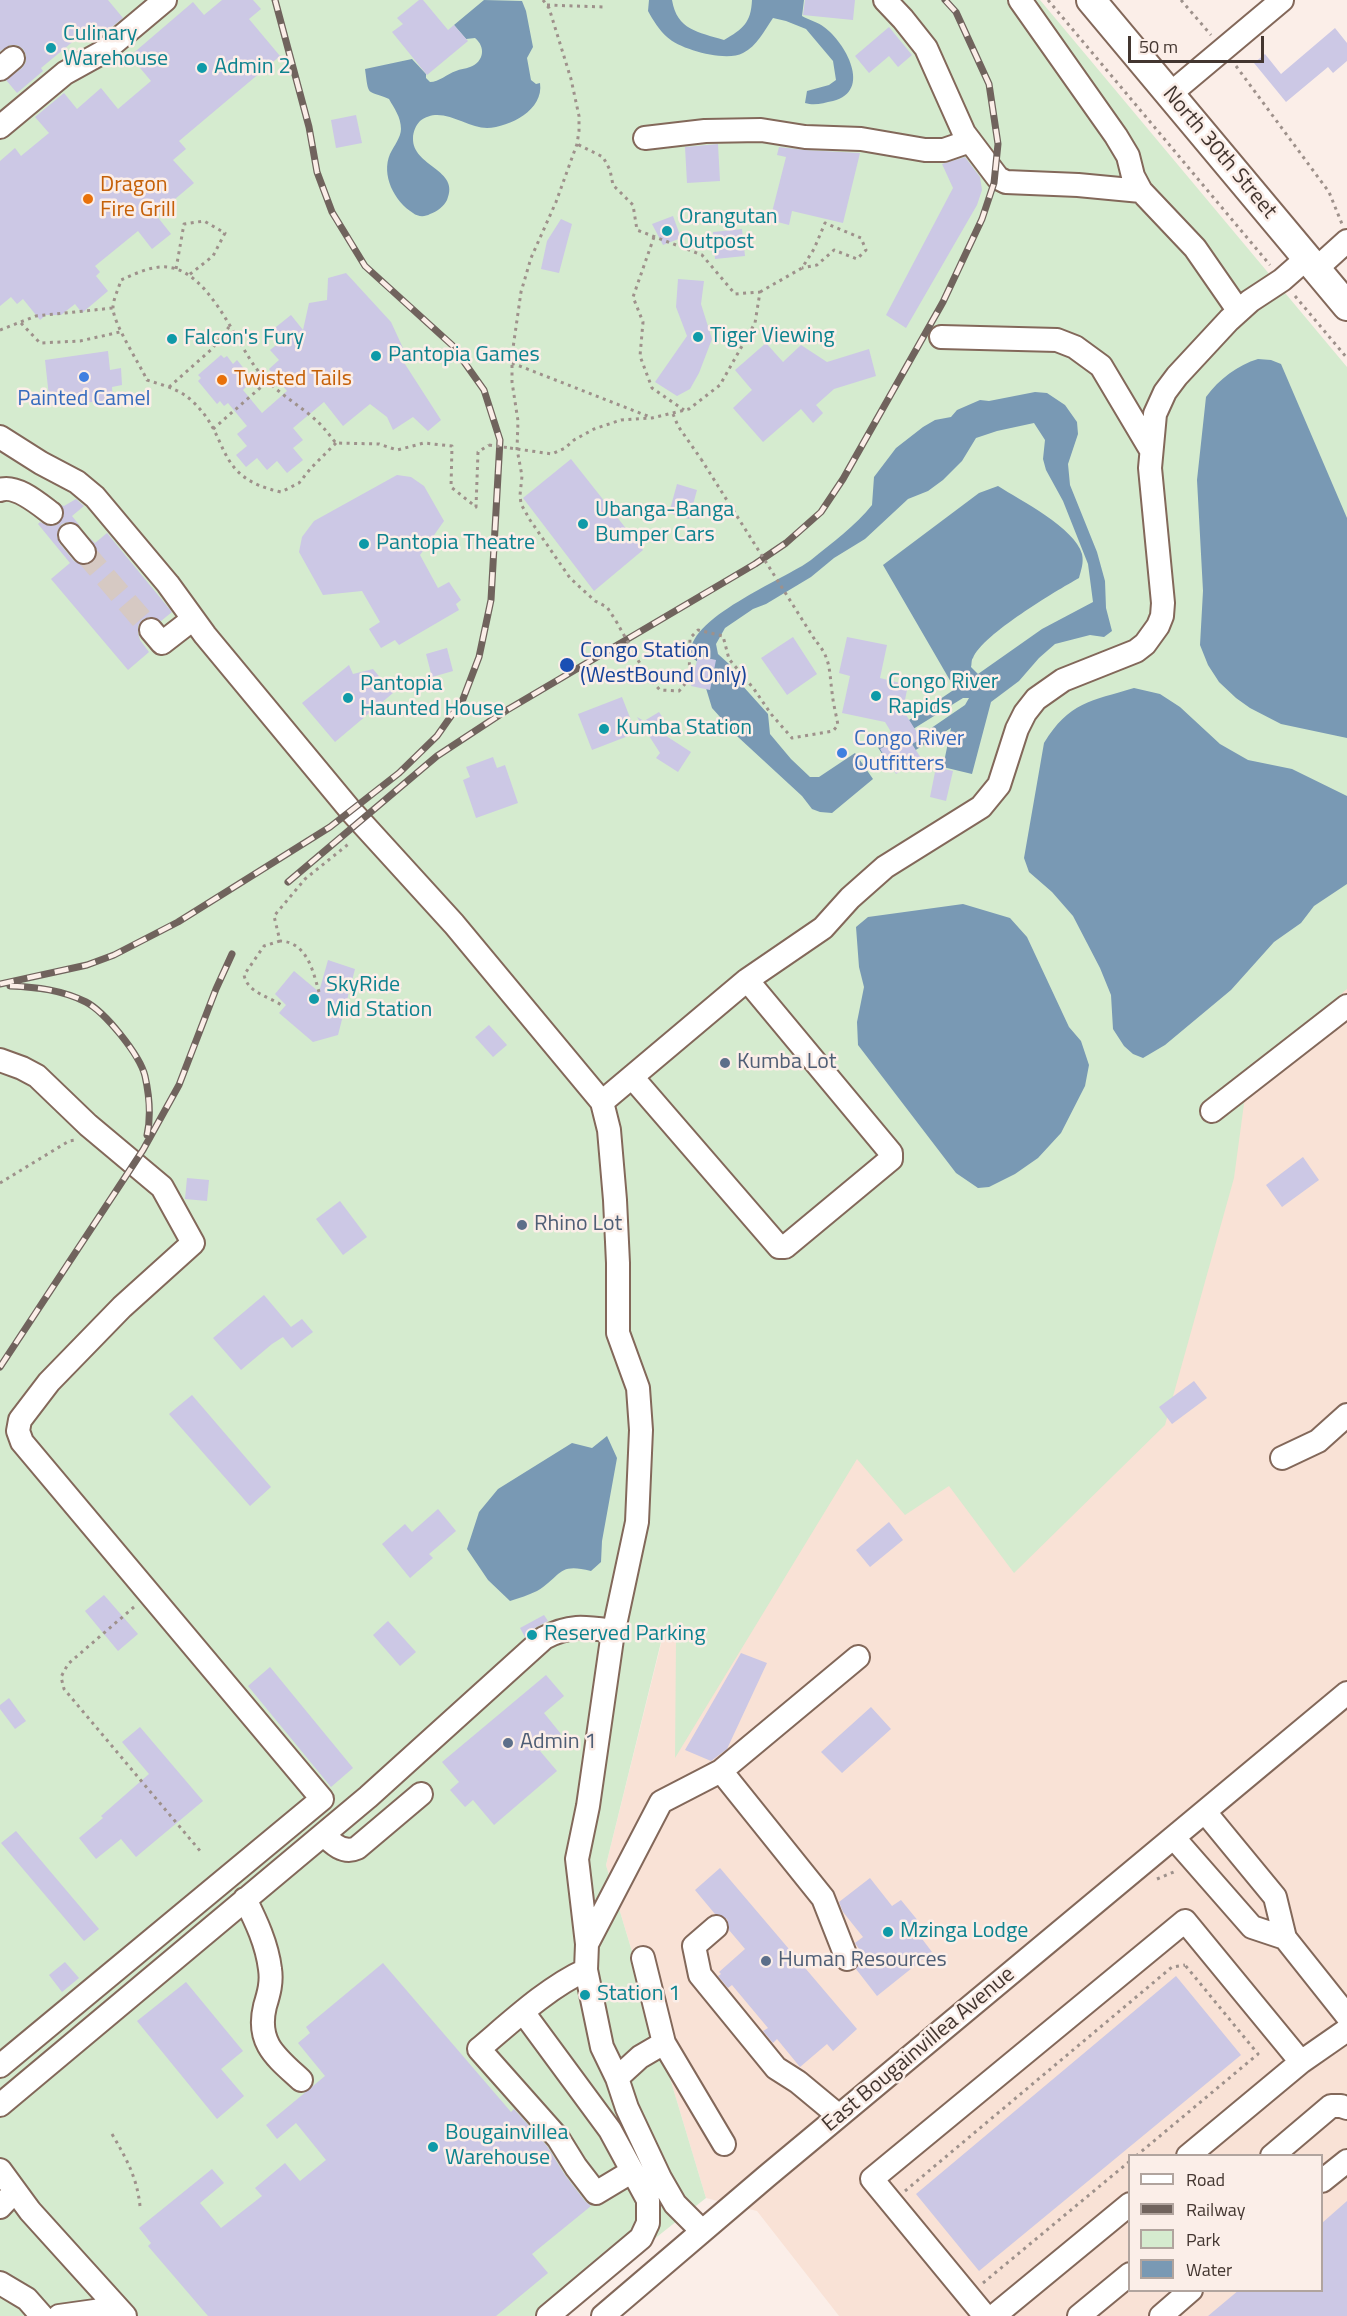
<!DOCTYPE html>
<style>
body{margin:0}
#map{position:relative;width:1347px;height:2316px;overflow:hidden;background:#fbeee8;font-family:"Titillium Web",sans-serif}
canvas{display:block}
.legend{position:absolute;left:1128px;top:2154px;width:195px;height:138px;box-sizing:border-box;background:#fbeee8;border:2px solid #b1a49e;margin:0;padding:8px 10px;list-style:none;font-size:18px;color:#433630}
.legend li{display:flex;align-items:center;gap:12px;height:30px}
.legend b{width:30px;border:2px solid #b1a49e}
.scale{position:absolute;left:1128px;top:36px;width:136px;height:27px;box-sizing:border-box;border:3px solid #433630;border-top:0;padding-left:8px;font-size:18px;line-height:21px;white-space:nowrap;color:#433630;-webkit-text-stroke:4px #fbeee8;paint-order:stroke}
</style>
<div id="map">
<canvas width="1347" height="2316"></canvas>
<ul class="legend">
<li><b style="height:8px;background:#fff"></b>Road</li>
<li><b style="height:8px;background:#70635d"></b>Railway</li>
<li><b style="height:16px;background:#d5ebcf"></b>Park</li>
<li><b style="height:16px;background:#7999b4"></b>Water</li>
</ul>
<div class="scale">50 m</div>
</div>
<script>
const g = document.querySelector('canvas').getContext('2d');
g.lineJoin = 'round';
function fillPath(path, color) { g.fillStyle = color; g.fill(path, 'evenodd'); }
function stroke(path, color, width, dash) { g.strokeStyle = color; g.lineWidth = width; g.lineCap = dash ? 'butt' : 'round'; g.setLineDash(dash || []); g.stroke(path); }
function label(font, color, halo, rows, align = 'center') {
  g.font = font + ' "Titillium Web",sans-serif'; g.lineWidth = 5; g.setLineDash([]); g.textBaseline = 'middle'; g.strokeStyle = halo; g.fillStyle = color; for (const [text, x, y, turn = 0] of rows) {
    g.save(); g.translate(x, y); g.rotate((+turn || 0) * Math.PI / 180); g.textAlign = isNaN(turn) ? turn : align; if (halo) g.strokeText(text, 0, 0); g.fillText(text, 0, 0); g.restore();
  }
}
fillPath(new Path2D(`
 M1347 966V2316H839L757 2211 706 2198 606 1865 692 1519ZM1130 2156H1322V2290H1130Z`), '#f9e2d6');
fillPath(new Path2D(`
 M0 0H1040L1347 367V989L1248 1074 1234 1178 1165 1425 1014 1573 949 1486 905 1515 857 1459 675 1758 676 1640 662 1638 606 1865 706 2198 557 2316H0Z`), '#d5ebcf');
fillPath(new Path2D(`
 M484 0 522 1 526 11 533 47 527 58 531 80 536 84 540 83C544 110 510 127 487 128 466 128 441 104 420 121 416 125 413 132 413 138 412 167 461 169 447 200 444 206 437 212 430 214 425 217 418 217 413 213 394 201 381 175 390 154 394 146 401 137 401 129 401 117 394 108 389 99 366 89 369 98 365 69L412 59 426 74V78L430 82C439 82 447 74 456 71 460 69 465 69 470 67 484 62 486 47 475 38L466 39 454 25Z
 M649 0H672C677 30 698 32 724 40 743 29 751 23 752 0H804L802 16C809 20 818 22 824 27 845 42 873 91 833 101 823 103 815 106 805 103L807 91 829 85 836 80 833 61 806 29 786 21 773 18C764 31 757 46 743 53 726 62 681 50 667 37 659 30 653 20 648 11Z
 M1258 359 1271 360 1281 364 1347 518V738L1281 724 1250 708 1236 698 1219 682 1208 665 1200 645 1203 591 1197 480 1206 397C1219 379 1238 365 1258 359Z
 M1035 392 1047 393 1065 405 1077 422 1078 434 1068 464 1070 485 1097 552 1105 581 1106 608 1112 631 1104 637 1090 635 1055 644 1039 658 1019 681 991 702 972 774 943 767 951 728 890 766 875 743 955 689 883 565 979 493 998 486C1020 500 1075 528 1082 554 1084 563 1081 570 1079 578 1056 591 983 634 973 658 971 660 972 664 971 667L978 674 1042 629 1093 602 1088 564 1063 501 1046 470 1043 459 1045 440 1034 423 997 431 976 438 962 461 943 480 928 491 908 499 865 539 834 558 811 577 766 604 753 609 725 628 716 644 718 654 729 664 732 673 741 684 768 714 770 734 791 759 810 777H819L855 753 873 779 832 813 820 812 812 809 802 796 738 737 712 708 698 662 691 657C683 619 786 579 811 560 832 543 856 525 872 505L874 477 896 448 923 427 935 420 951 417 957 410 980 400 989 401ZM963 698H969L965 705 902 748 881 749Z
 M1134 688 1160 694 1180 707 1220 744 1248 760 1292 769 1347 796V884L1314 906 1301 923 1274 942 1231 990 1165 1045 1143 1058 1133 1054 1124 1046 1113 1029 1111 995 1100 968 1073 916 1052 892 1029 872 1024 858 1044 743C1069 702 1091 701 1134 688Z
 M963 904 1010 918 1027 937 1069 1027 1081 1041 1089 1065 1085 1086 1061 1133 1038 1158 1015 1174 989 1187 978 1188 956 1173 858 1045 857 1022 864 987 859 967 856 927 868 917Z
 M607 1436 617 1458 602 1541 601 1562 591 1571C557 1562 562 1576 537 1591 529 1595 519 1598 510 1601L488 1580 467 1549 479 1512 498 1489 572 1443 592 1448Z`), '#7999b4');
fillPath(new Path2D(`
 M0 0H108L123 18 103 34 94 24 41 68 43 71 17 93 6 80 22 68 26 62V55L23 49 17 45H10L0 51Z
 M222 0H253L261 9 249 19 280 56 179 141 186 149 173 160 194 183 156 215 171 234 152 249 138 231 95 266 100 272 96 276 108 291 82 313 75 304 61 315H46L40 320 23 299 17 304 11 297 0 306V161L15 148 21 156 49 133 35 117 64 93 77 109 101 88 118 109 151 81 130 56 193 2 204 15Z
 M419 0H423L448 30 454 25 468 41 427 75 392 32 403 24 397 18Z
 M805 0H855L853 20 803 15Z
 M889 27 912 55 898 67 889 56 869 73 855 56Z
 M1335 28 1347 43V61L1333 73 1328 67 1286 102 1254 63 1265 54 1281 74Z
 M356 115 362 143 336 148 331 120Z
 M718 144 720 181 687 183 685 147Z
 M779 147 805 150 860 153 843 223 792 211 789 225 770 220 786 157 777 155Z
 M965 157 980 177 982 190 977 205 906 328 886 315 953 188 942 164Z
 M673 216 681 238 663 245 652 224Z
 M561 219 572 224 559 273 541 269 547 241Z
 M742 229 745 256 715 259 713 232Z
 M346 273 391 322 403 348V361L441 420 428 431 413 417 393 430 387 417 370 404 343 426 324 402 293 428 303 440 293 448 303 460 287 473 277 461 267 470 257 458 246 467 236 455 247 446 237 434 247 426 228 403 224 406 220 401 217 404 198 381 201 378 198 375 221 355 224 358 227 356 233 364 237 360 250 376 243 381 247 386 243 390 262 413 287 391 269 369 279 360 270 350 280 342 271 331 291 315 303 330 309 303 327 300 328 278Z
 M678 279 704 281 701 304 712 339 699 373 690 389 677 396 655 382 687 336 676 307Z
 M766 343 783 362 801 345 827 362 869 349 876 376 834 389 816 405 823 413 813 423 801 409 763 442 733 408 752 390 735 370Z
 M108 351 110 370 121 368 122 385 112 387 113 400 50 406 45 360Z
 M571 459 643 550 594 591 523 498Z
 M397 475 411 477 424 486 444 521 420 555 438 588 449 582 461 600 456 604 459 610 399 645 395 640 381 648 369 629 380 622 362 591 323 595 299 552 302 537 314 521Z
 M677 484 697 490 689 519 669 513Z
 M76 499 84 506 72 516 80 526 68 522 62 524 58 530 57 537 60 544 74 561 86 565 93 562 97 550 89 537 95 543 107 533 172 612 161 621 149 617 142 620 138 626V633L140 640 149 652 128 670 51 579 70 563 38 524 40 522 49 526 57 525 64 515 61 505 64 506Z
 M793 637 817 674 787 695 761 658Z
 M847 637 887 645 880 678 908 685 903 710 921 739 912 744 921 758 896 774 880 749 896 740 885 722 842 713 850 676 839 673Z
 M447 648 453 671 432 677 426 654Z
 M698 656 716 660 710 690 691 686Z
 M349 665 353 674 373 669 393 693 335 742 302 703Z
 M622 697 636 733 592 750 578 714Z
 M659 712 669 727 660 732 691 752 678 772 656 758 660 753 637 717 644 721Z
 M493 757 497 768 505 765 518 803 476 818 463 780 470 777 466 767Z
 M936 767 953 771 946 801 930 797Z
 M328 960 355 969 338 1035 313 1042 279 1013 286 1005 275 994 294 971 319 992Z
 M489 1025 507 1045 493 1057 475 1037Z
 M1303 1157 1319 1180 1282 1207 1266 1185Z
 M187 1178 209 1180 207 1201 185 1199Z
 M340 1201 367 1237 343 1255 316 1219Z
 M264 1295 291 1327 302 1319 313 1332 292 1348 283 1337 272 1344 241 1370 213 1338Z
 M1194 1381 1207 1398 1172 1424 1159 1407Z
 M192 1395 271 1487 250 1506 169 1414Z
 M438 1509 456 1531 429 1554 433 1558 410 1578 382 1544 405 1524 412 1532Z
 M889 1522 903 1540 870 1567 856 1550Z
 M104 1595 138 1634 118 1651 85 1611Z
 M544 1615 548 1621 535 1628 525 1637 520 1628Z
 M388 1621 416 1652 400 1666 373 1635Z
 M741 1653 767 1663 727 1749 711 1761 685 1750Z
 M270 1667 353 1768 331 1787 248 1686Z
 M546 1675 564 1696 544 1713 561 1734 540 1751 557 1771 494 1825 473 1800 465 1807 450 1790 459 1782 442 1762Z
 M9 1698 26 1721 15 1729 0 1709V1705Z
 M871 1707 891 1729 842 1773 821 1752Z
 M140 1727 203 1801 136 1857 121 1839 96 1859 79 1838 103 1818 101 1816 149 1774 122 1742Z
 M16 1831 99 1929 84 1941 1 1843Z
 M720 1868 857 2029 833 2051 827 2044 800 2067 777 2039 773 2043 763 2031 768 2028 732 1985 728 1988 718 1976 721 1974 719 1972 745 1949 729 1930 727 1919 715 1914 695 1890Z
 M870 1878 892 1906 901 1900 919 1922 913 1927 932 1952 877 1996 856 1969 860 1962V1957L863 1955 855 1943 863 1937 843 1912 839 1902Z
 M65 1962 79 1978 62 1992 49 1975Z
 M383 1963 511 2112 514 2109 547 2146 565 2175 585 2201 591 2206 532 2254 548 2273 496 2316H208L148 2246 151 2243 139 2228 212 2169 224 2183 200 2203 221 2228 262 2196 255 2188 285 2163 300 2181 326 2160 296 2123 277 2139 266 2125 325 2076 298 2043 310 2033 306 2027Z
 M1176 1976 1241 2055 979 2271 916 2194Z
 M186 1982 243 2051 221 2069 244 2096 217 2119 137 2021Z
 M1347 2201V2316H1208L1239 2290H1322V2223Z`), '#ccc8e5');
stroke(new Path2D(`
 M84 552 151 630`), '#d6c9c3', 22, [22, 11]);
const minor = new Path2D(`
 M885 0 903 19 926 48 964 133 998 178 1006 182 1078 185 1141 191
 M1020 0 1116 136 1128 156 1133 176 1141 191 1195 248 1238 310
 M0 69 13 58
 M1170 94 1282 0
 M0 127 65 73 103 52 165 0
 M645 138 705 131 761 130 805 137 861 139 925 150H944L970 141
 M1316 269 1347 241
 M941 337 1057 340 1075 347 1101 366 1151 450
 M0 437 41 463 77 482 95 497 168 584 205 635 351 811 454 924 602 1102 609 1130 615 1200 618 1263V1333L638 1388 641 1430 637 1522 612 1639 588 1806 577 1859 587 1944 586 1970 602 2047 617 2078 627 2108 660 2178 675 2204 702 2231
 M0 490C16 484 39 504 51 513
 M70 535 84 552
 M151 630 162 643 193 619
 M0 1060 22 1068 37 1076 88 1125 162 1187 193 1243 122 1307 49 1382 20 1420 18 1431 22 1442 322 1799 0 2066
 M632 1077 779 1247H785L891 1159V1153L747 980
 M602 1102 747 980 823 928 850 898 885 867 981 807 999 785 1017 729 1025 713 1036 699 1063 680 1136 651 1145 644 1158 626 1162 616 1163 603 1150 468 1155 414 1165 392 1177 376 1229 320 1250 301 1282 280 1307 258
 M1212 1111 1347 1006
 M1282 1458 1318 1441 1347 1415
 M721 1771 858 1657
 M1205 1812 1275 1897 1285 1938 1347 2016
 M324 1834C332 1844 344 1854 357 1848L421 1794
 M1174 1838 1252 1927 1285 1938
 M245 1899C256 1921 267 1944 270 1969 272 1982 269 1993 265 2006 256 2043 276 2057 301 2080
 M716 1927 694 1946 700 1975 776 2068 798 2082 839 2116
 M587 1944 661 1802 721 1771 823 1898 847 1959
 M643 1958 664 2043
 M586 1970C548 1987 511 2022 479 2049L558 2138 576 2167 596 2193 631 2172
 M523 2012 610 2130 648 2200V2223L641 2238 548 2316
 M1301 2062 1347 2030
 M617 2078 640 2057 664 2043 724 2144
 M0 2105 368 1797 544 1638C571 1624 585 1627 614 1631
 M1272 2156 1331 2106H1341L1347 2108
 M0 2170 30 2211 125 2316
 M1322 2181 1347 2161
 M0 2207 15 2191
 M0 2283 27 2299 42 2316
 M59 2316 116 2308
 M603 2316 767 2176 1347 1693
 M985 2316 872 2179 1185 1921 1301 2062 1188 2156
 M994 2316 1130 2204
 M1079 2316 1130 2274
 M1161 2316 1191 2290`);
const major = new Path2D(`
 M1091 0 1347 306`);
stroke(minor, '#83685a', 26);
stroke(major, '#83685a', 32);
stroke(new Path2D(`
 M543 0 549 8 571 79 579 116V131L577 144 556 202 531 258 521 292 512 355V382L518 421 517 449 522 476 520 495 521 504 530 520 570 578 595 601 607 607 616 621
 M1048 0 1270 265
 M1181 0 1211 35
 M547 5 603 7
 M1236 66 1329 192 1342 224
 M654 237 633 297 643 322 640 356 652 388 684 410
 M176 269 184 224 204 221 225 233 213 256 189 275
 M760 292 802 268 814 249 825 223 861 238 866 250 857 259 834 250 817 265 802 268
 M1295 296 1347 358
 M21 323 40 343 80 341 120 332
 M0 330 36 316 113 308
 M512 363 650 417
 M169 387 212 349 229 327
 M673 414 678 426 701 459
 M213 429 268 381
 M336 443 311 468 299 483 281 492C212 477 232 437 192 401 180 389 162 385 147 380 139 363 113 323 113 308 113 299 119 288 121 280 133 275 146 268 160 267 207 263 234 341 259 372 275 392 300 405 318 422 325 429 330 436 336 443L379 444 397 450 424 443 452 446 451 487 476 507 478 452 489 445
 M510 448 552 454 565 448 574 440 594 429 621 420 652 418 689 409 720 385 755 323 760 292 735 294 702 255 637 230 633 205 613 185 610 170 603 157 577 144
 M647 676 660 690 679 691 689 679 690 638 698 630 723 636 729 659 754 689 771 714 792 738 833 731 838 725C836 714 833 703 832 692 829 670 831 658 815 640
 M280 941 264 946 244 975C248 994 270 996 284 1007
 M319 992C313 971 307 942 280 941L274 916 305 879 351 842
 M0 1183 69 1141 76 1140
 M134 1607 68 1664 61 1677 64 1689 201 1852
 M1157 1879 1176 1871
 M112 2134C126 2158 137 2177 140 2206
 M1136 2156 1258 2054 1185 1965
 M905 2191 1172 1967 1185 1965
 M983 2283 1130 2161`), '#9e918b', 3, [3, 4.5]);
stroke(minor, '#fff', 22);
stroke(major, '#fff', 28);
const rail = new Path2D(`
 M288 882 437 756 507 710 755 564 786 543 821 512 843 479 943 302 982 219 994 183 998 144 989 84 956 12 945 0
 M0 984 87 965 114 955 178 922 330 827 399 773 437 736 463 699 479 657 491 600 500 440 484 390 452 345 365 266 332 212 317 172 309 127 275 0
 M10 986C37 987 62 990 86 1002 105 1012 140 1055 145 1076 149 1094 151 1117 147 1135
 M0 1367 143 1150 179 1085 216 989 232 954`);
stroke(rail, '#70635d', 7);
stroke(rail, '#fbeee8', 4.5, [14]);
stroke(new Path2D(`
 M489 445 510 448
 M701 459 815 640
 M616 621 647 676`), '#9e918b', 3, [3, 4.5]);
for (const [x, y, r, color] of [
 [51,48,6,"#0f9aa8"],
 [202,68,6,"#0f9aa8"],
 [88,199,6,"#e8710a"],
 [667,231,6,"#0f9aa8"],
 [698,337,6,"#0f9aa8"],
 [172,339,6,"#0f9aa8"],
 [376,356,6,"#0f9aa8"],
 [84,377,6,"#3f7fe0"],
 [222,380,6,"#e8710a"],
 [583,524,6,"#0f9aa8"],
 [364,544,6,"#0f9aa8"],
 [567,665,8,"#1a4fb4"],
 [876,696,6,"#0f9aa8"],
 [348,698,6,"#0f9aa8"],
 [604,729,6,"#0f9aa8"],
 [842,753,6,"#3f7fe0"],
 [314,999,6,"#0f9aa8"],
 [725,1063,6,"#5c6f8a"],
 [522,1225,6,"#5c6f8a"],
 [532,1635,6,"#0f9aa8"],
 [508,1743,6,"#5c6f8a"],
 [888,1932,6,"#0f9aa8"],
 [766,1961,6,"#5c6f8a"],
 [585,1995,6,"#0f9aa8"],
 [433,2147,6,"#0f9aa8"]
]) { const dot = new Path2D(); dot.arc(x, y, r, 0, 2 * Math.PI); g.fillStyle = color; g.fill(dot); stroke(dot, '#fbeee8', 2); }
label('22px', '#0d838f', '#fbeee8', [
 ["Culinary",63,35],
 ["Warehouse",63,60],
 ["Admin 2",214,68],
 ["Orangutan",679,218],
 ["Outpost",679,243],
 ["Tiger Viewing",710,337],
 ["Falcon's Fury",184,339],
 ["Pantopia Games",388,356],
 ["Ubanga-Banga",595,511],
 ["Bumper Cars",595,536],
 ["Pantopia Theatre",376,544],
 ["Congo River",888,683],
 ["Rapids",888,708],
 ["Pantopia",360,685],
 ["Haunted House",360,710],
 ["Kumba Station",616,729],
 ["SkyRide",326,986],
 ["Mid Station",326,1011],
 ["Reserved Parking",544,1635],
 ["Mzinga Lodge",900,1932],
 ["Station 1",597,1995],
 ["Bougainvillea",445,2134],
 ["Warehouse",445,2159]
], 'left');
label('22px', '#433630', '#fbeee8', [
 ["North 30th Street",1219,153,50],
 ["East Bougainvillea Avenue",919,2050,-40]
]);
label('22px', '#c56008', '#fbeee8', [
 ["Dragon",100,186],
 ["Fire Grill",100,211],
 ["Twisted Tails",234,380]
], 'left');
label('22px', '#366cbe', '#fbeee8', [
 ["Painted Camel",84,400],
 ["Congo River",854,740,"left"],
 ["Outfitters",854,765,"left"]
]);
label('22px', '#164399', '#fbeee8', [
 ["Congo Station",580,652],
 ["(WestBound Only)",580,677]
], 'left');
label('22px', '#4e5e75', '#fbeee8', [
 ["Kumba Lot",737,1063],
 ["Rhino Lot",534,1225],
 ["Admin 1",520,1743],
 ["Human Resources",778,1961]
], 'left');
</script>
